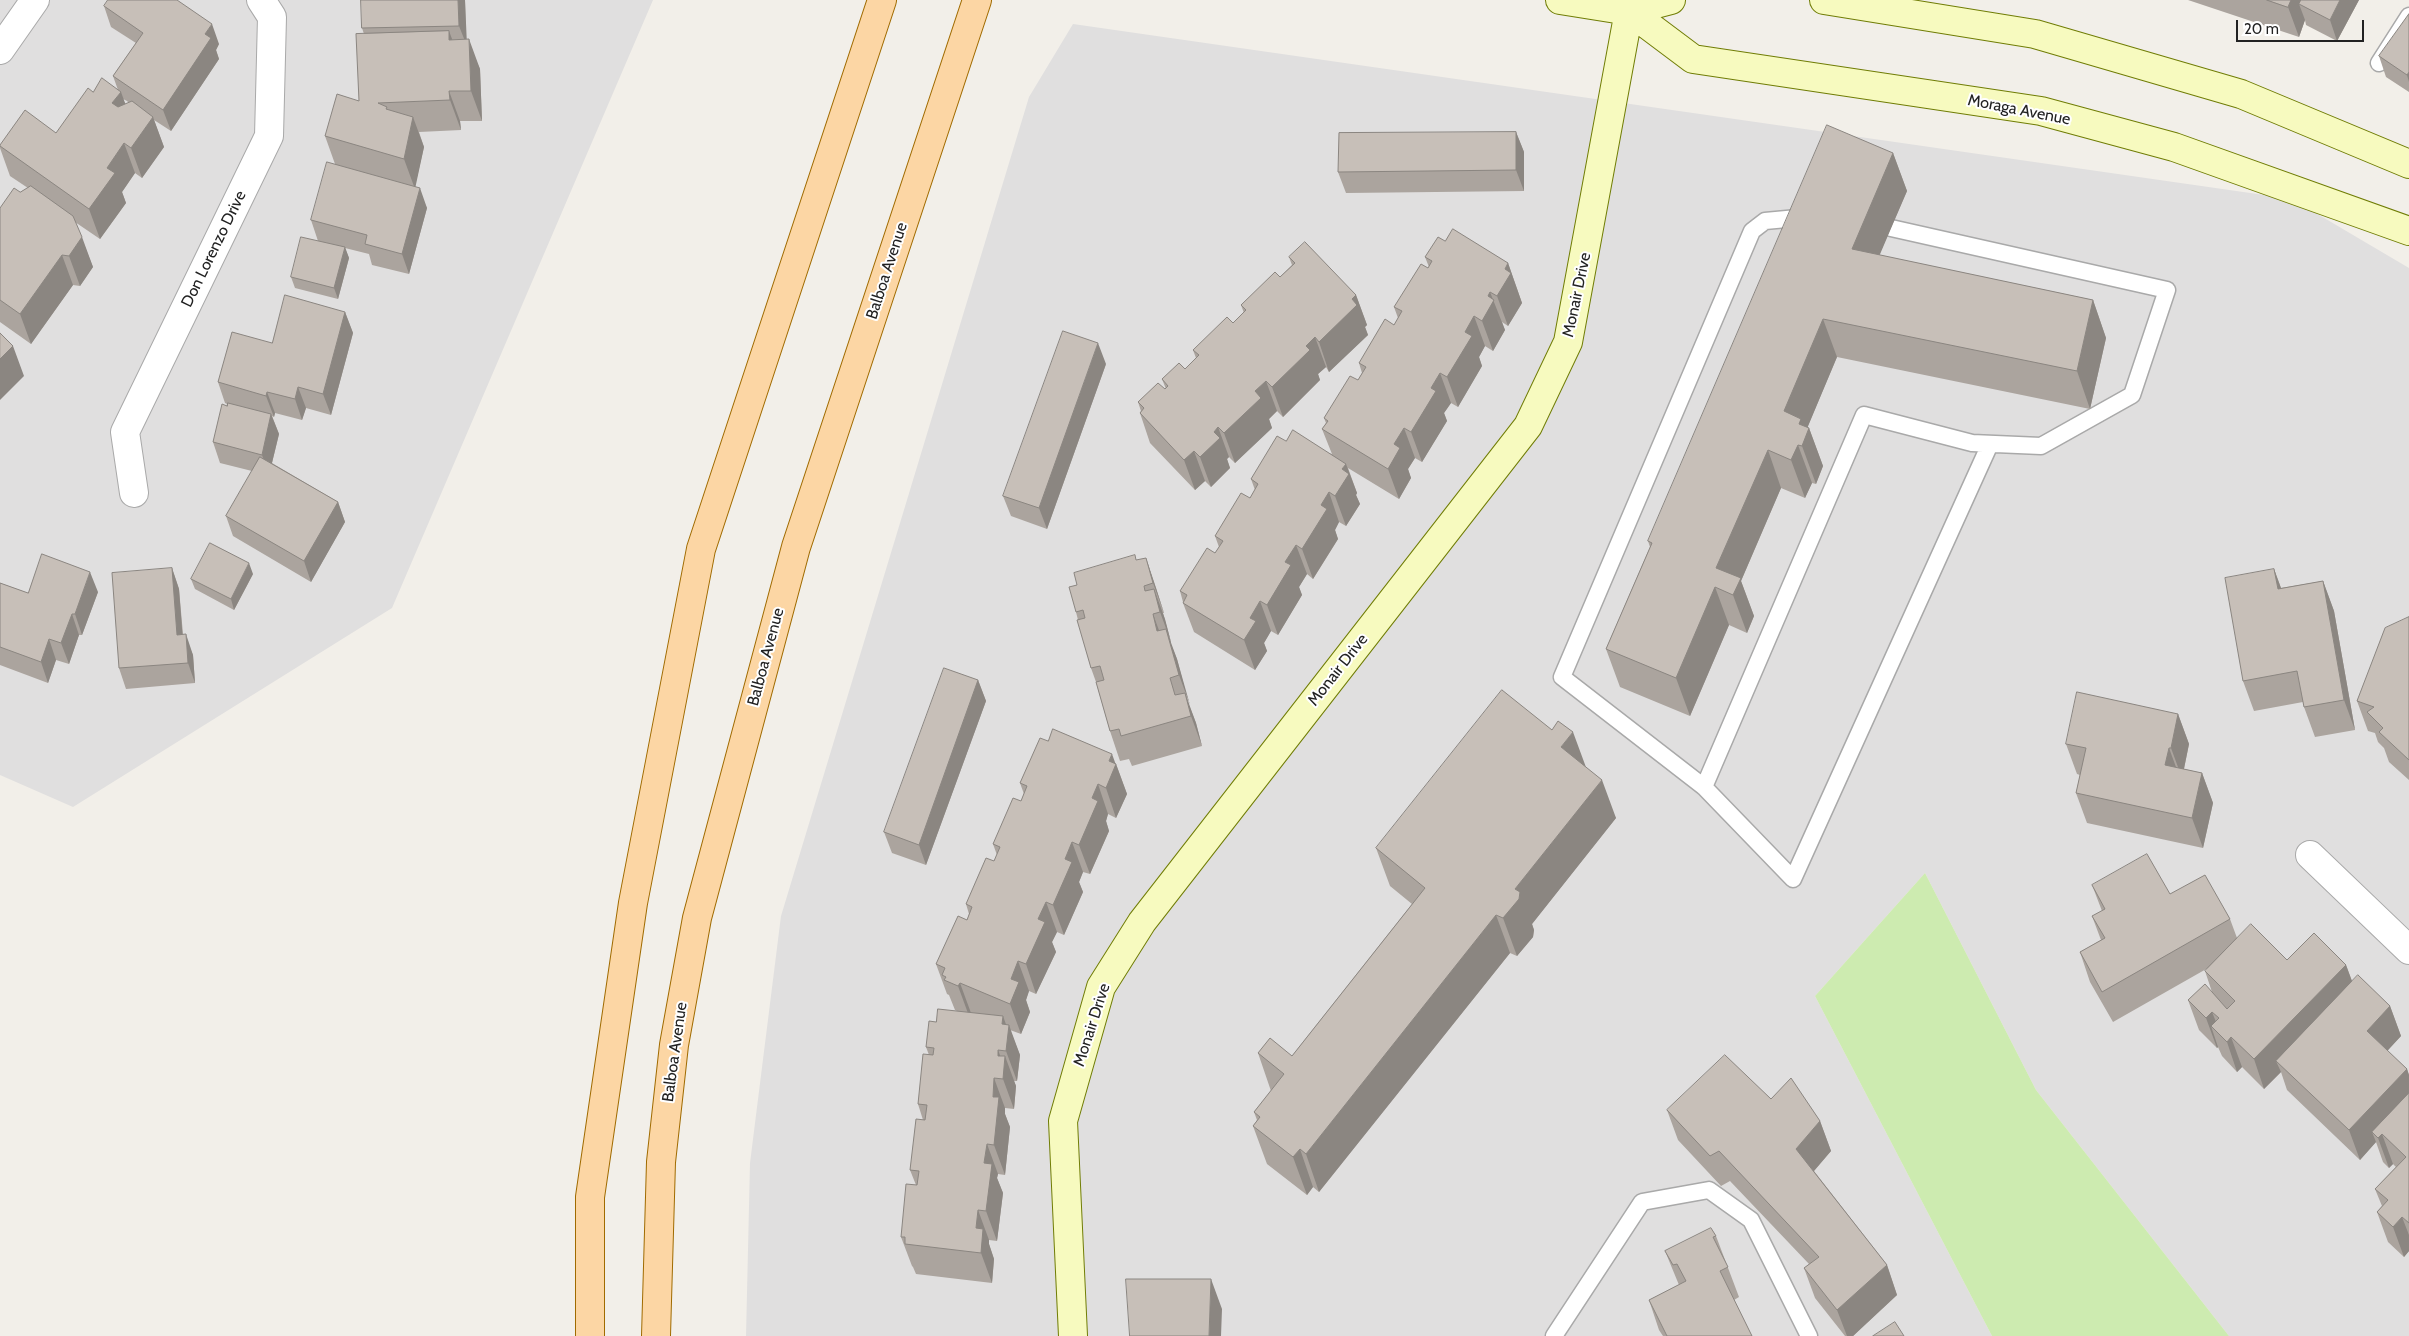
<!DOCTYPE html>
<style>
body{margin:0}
#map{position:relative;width:2409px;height:1336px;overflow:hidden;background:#f2efe9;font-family:Cabin,sans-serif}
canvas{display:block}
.scale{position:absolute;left:2236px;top:20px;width:128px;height:22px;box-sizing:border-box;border:2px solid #222;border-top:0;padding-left:6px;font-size:15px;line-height:18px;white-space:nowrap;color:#222;-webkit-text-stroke:4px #fff;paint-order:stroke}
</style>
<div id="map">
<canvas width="2409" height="1336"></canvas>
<div class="scale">20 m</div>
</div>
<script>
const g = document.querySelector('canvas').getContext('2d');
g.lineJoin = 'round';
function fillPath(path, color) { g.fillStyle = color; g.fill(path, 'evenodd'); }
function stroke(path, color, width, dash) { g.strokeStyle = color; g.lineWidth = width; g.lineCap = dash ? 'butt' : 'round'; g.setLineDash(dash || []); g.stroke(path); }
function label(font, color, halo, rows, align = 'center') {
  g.font = font + ' Cabin,sans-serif'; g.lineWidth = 4; g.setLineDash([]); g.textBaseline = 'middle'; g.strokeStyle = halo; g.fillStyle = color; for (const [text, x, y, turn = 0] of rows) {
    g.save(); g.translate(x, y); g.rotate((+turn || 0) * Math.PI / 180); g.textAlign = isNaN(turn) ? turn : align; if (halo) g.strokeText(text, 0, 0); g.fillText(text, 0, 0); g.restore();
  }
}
fillPath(new Path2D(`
 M0 0H653L392 608 73 807 0 775Z
 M1073 24 2292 199 2409 268V1336H2229L2036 1090 1925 873 1815 996 1992 1336H746L750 1163 781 916 1029 97Z`), '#e0dfdf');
fillPath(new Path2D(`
 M1925 873 2036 1090 2229 1336H1992L1815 996Z`), '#cdebb0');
const lane = new Path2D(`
 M2379 63 2409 16
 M1808 217 1765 221 1752 231 1562 677 1704 787 1793 879 1990 444
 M1704 787 1864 415 1972 443 2041 446 2132 395 2167 290 1891 228
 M1554 1336 1642 1202 1709 1190 1751 1220 1809 1336`);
const street = new Path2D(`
 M0 50 35 0
 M134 493 125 432 269 136 272 17 261 0
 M2310 855 2409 950`);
const secondary = new Path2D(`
 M1560 0 1629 11 1671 0
 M1824 0 2035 34 2241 94 2409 164
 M1629 11 1693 59 2041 111 2174 147 2409 231
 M1073 1336 1063 1121 1101 987 1142 922 1528 426 1568 342 1631 0`);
const primary = new Path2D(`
 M590 1336V1197L633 903 701 549 882 0
 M656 1336 661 1162 674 1045 697 918 796 547 977 0`);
stroke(lane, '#a9a9a9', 19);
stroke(street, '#a9a9a9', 30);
stroke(secondary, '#707d05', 30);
stroke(primary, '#a06b00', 30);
stroke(lane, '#fff', 16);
stroke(street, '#fff', 28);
stroke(secondary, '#f7fabf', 28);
stroke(primary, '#fcd6a4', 28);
fillPath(new Path2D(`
 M465 0 466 39 480 69 482 121H460L461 130 419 132 424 147 415 186 427 208 409 274 372 265 369 254 345 248 349 258 338 299 295 288 291 277 318 241 311 220 335 164 325 136 359 101 364 34 362 28Z
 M2188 0H2359L2337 41 2306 25 2305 20 2299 37Z
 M104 6 219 44 216 50 219 59 171 131 154 120 164 147 142 178 135 173 122 192 126 203 100 239 75 222 93 267 80 286 73 285 31 344 0 322V208L20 192 28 188 10 176 0 148V145L56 133 93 92 118 90 113 76 136 43 111 27ZM123 99 127 101 129 103 125 104Z
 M2409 14V92L2386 77 2379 56Z
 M1516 132 1524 152V191L1346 193 1338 172Z
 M1893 153 1907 191 1879 255 2093 300 2106 338 2090 409 1837 357 1807 428H1809L1823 466 1816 484 1812 483 1805 498 1781 488 1741 581 1754 616 1747 633 1729 625 1690 716 1620 687 1606 649 1650 547 1648 541Z
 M1445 241 1508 263 1522 303 1508 326 1502 322 1505 330 1493 351 1485 346 1479 357 1482 366 1458 407 1451 403 1444 413 1447 421 1422 462 1415 458 1408 469 1411 478 1399 499 1348 468 1357 493 1356 495 1360 504 1346 526 1339 522 1335 530 1338 539 1313 579 1307 574 1299 587 1302 595 1278 635 1271 631 1264 643 1267 651 1255 670 1194 632 1183 603V602L1180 591 1215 553 1219 547 1215 536 1250 498 1255 490 1251 479 1286 441 1332 454 1322 429 1326 423 1324 418 1358 380 1362 373 1359 363 1394 325 1398 318 1394 307 1428 268 1429 267 1425 257Z
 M1289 257 1356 295 1367 325 1365 327 1368 335 1329 372 1326 367 1318 374 1320 380 1283 417 1277 411 1269 419 1272 428 1235 463 1229 457 1227 459 1230 468 1211 487 1205 481 1195 490 1150 443 1140 413 1141 411 1138 402 1165 389H1166L1162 379 1185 369 1196 358 1193 350 1233 323 1244 313 1241 305 1280 277 1292 265Z
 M345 312 353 333 331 415 306 408 302 420 275 413 274 417 272 416 279 434 272 463 338 502 345 522 311 582 233 536 226 516 252 471 220 463 213 442 227 404 225 403 218 382 272 343Z
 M1106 364 1047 529 1011 516 1003 496Z
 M1146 558 1156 588 1164 613H1163L1171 642H1170L1177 659 1189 705 1196 723 1202 746 1132 766 1129 759 1120 761 1110 731 1096 682 1091 668 1078 620 1076 612 1077 585Z
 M172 568 179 589 183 634 193 655 195 683 126 689 119 668Z
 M2274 569 2281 588 2323 581 2334 611 2355 730 2315 737 2304 707 2303 702 2254 711 2243 681Z
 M253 574 234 610 195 589 191 579Z
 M0 583 28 593 98 592 82 635H79L69 664 56 660 48 683 0 665Z
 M2409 617V780L2389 762 2384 748 2378 742 2375 733 2368 731 2357 701Z
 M978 680 986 701 926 865 892 853 884 832Z
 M2178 714 2189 744 2184 769 2202 773 2213 803 2203 848 2087 823 2076 793 2080 775 2077 774 2066 744Z
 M1048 741 1116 764 1127 794 1116 818 1108 814 1106 821 1109 831 1090 874 1083 872 1079 882 1083 892 1064 935 1057 932 1052 942 1056 952 1036 994 1029 991 1026 1000 1030 1012 1021 1034 1010 1030 1020 1055 1017 1081H1014L1016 1086 1014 1109 1005 1108V1114L1010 1127 1005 1175 998 1174 997 1178 1003 1193 997 1241 989 1240V1244L994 1259 992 1283 916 1274 913 1267 912 1266 901 1237 916 1185 910 1170 923 1120 918 1104 929 1055 926 1047 936 1022 957 1011 955 1010 949 995 947 994 936 964 967 920 969 914 966 904 994 861 997 855 993 844 1021 801 1024 794 1020 783Z
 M1585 767 1616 818 1532 924 1534 930 1533 937 1517 956 1510 953 1319 1192 1313 1187 1307 1195 1267 1164 1253 1126 1257 1120 1254 1112 1271 1091 1258 1053 1292 1056 1412 904 1390 886 1376 848Z
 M2092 885 2170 894 2230 919 2237 938 2287 960 2346 965 2352 981 2390 1006 2401 1036 2387 1051 2407 1069 2409 1075V1251L2404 1257 2388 1242 2377 1212 2382 1206 2375 1189 2396 1167 2393 1164 2389 1168 2383 1162 2376 1142 2360 1160 2287 1090 2281 1072 2264 1089 2242 1067 2237 1072 2222 1056 2218 1047 2217 1048 2199 1030 2188 1000 2212 992 2205 971 2208 968 2113 1022 2090 982 2080 952 2101 940 2092 916 2102 911Z
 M1771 1099 1820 1121 1831 1151 1814 1171 1887 1265 1897 1295 1853 1336H1845L1815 1298 1804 1268 1809 1264 1730 1181 1721 1186 1678 1140 1667 1110Z
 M1716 1236 1739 1297 1734 1300 1752 1336H1663L1659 1330 1649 1300 1679 1285 1665 1251Z`), '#aba49e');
fillPath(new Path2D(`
 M458 0H465L467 46 459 26Z
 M2291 0H2311L2299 4 2305 20 2299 37 2288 7Z
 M2340 0H2359L2337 41 2330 20Z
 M212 24 219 44 216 50 219 59 171 131 163 110 205 34Z
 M449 31 460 60 449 40Z
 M469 39 480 69 482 121 471 91Z
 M2409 72V82L2407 75Z
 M449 91 460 121 461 130 450 100Z
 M121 92 132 122 112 103Z
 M153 117 164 147 142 178 131 148Z
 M413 117 424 147 415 189 404 159Z
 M1516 132 1524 152V191L1516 170Z
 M124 143 135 173 122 192 126 203 100 239 89 209 107 168Z
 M1893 153 1907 191 1866 287 1852 249Z
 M420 188 427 208 409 274 402 254Z
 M82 237 93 267 80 286 69 256Z
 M345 247 349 258 338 299 334 288Z
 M62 255 73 285 31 344 20 314Z
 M1508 263 1522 303 1508 326 1497 296 1505 269Z
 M1490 292 1505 330 1493 351 1482 321 1488 296Z
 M1356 295 1367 325 1365 327 1368 335 1329 372 1319 342 1352 299Z
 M2093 300 2106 338 2090 409 2077 371Z
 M345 312 353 333 331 415 323 394Z
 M1474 316 1485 346 1479 357 1482 366 1458 407 1447 377 1465 332Z
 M1823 319 1837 357 1806 431 1809 428 1823 466 1816 484 1802 446 1798 445 1812 483 1805 498 1791 460 1784 411Z
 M1315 337 1326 367 1318 374 1320 380 1283 417 1272 387 1306 346Z
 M1098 343 1106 364 1047 529 1039 508Z
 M13 346 24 376 0 400V359Z
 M1440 373 1451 403 1444 413 1447 421 1422 462 1411 432 1431 388Z
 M1266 381 1277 411 1269 419 1272 428 1235 463 1224 433 1255 391Z
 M298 387 306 408 302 420 295 399Z
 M267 392 275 413 274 417 266 396Z
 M271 414 279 434 269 475 262 455Z
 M1218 427 1229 457 1227 459 1230 468 1211 487 1200 457 1214 432Z
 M1404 428 1415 458 1408 469 1411 478 1399 499 1388 469 1394 444Z
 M1768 450 1781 488 1741 581 1754 616 1747 633 1733 595 1716 568Z
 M1194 451 1205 481 1195 490 1184 460Z
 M1346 464 1357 493 1356 495 1360 504 1346 526 1335 496 1342 469Z
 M1329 492 1339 522 1335 530 1338 539 1313 579 1302 549 1321 505Z
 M338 502 345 522 311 582 304 561Z
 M1296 545 1307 574 1299 587 1302 595 1278 635 1267 605 1285 562Z
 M1146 558 1156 588 1164 613 1153 583Z
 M249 563 253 574 234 610 231 599Z
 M172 568 179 589 184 655 177 635Z
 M2274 569 2285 599 2278 589Z
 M90 572 98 592 82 635 75 614Z
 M2323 581 2334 611 2355 730 2344 700Z
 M1715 587 1729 625 1690 716 1676 678Z
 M1154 589 1165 619 1171 642 1160 612Z
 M1260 601 1271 631 1264 643 1267 651 1255 670 1244 640 1250 618Z
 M72 614 79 635 69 664 61 643Z
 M1153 614 1164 644 1157 631Z
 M1166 629 1177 659 1190 705 1179 675Z
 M186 634 193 655 195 683 188 663Z
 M49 639 56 660 48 683 41 662Z
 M978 680 986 701 926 865 919 845Z
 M1185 693 1196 723 1202 746 1191 716Z
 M2178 714 2189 744 2182 778 2171 748Z
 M1573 732 1587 770 1561 747Z
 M2169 748 2180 778 2165 765Z
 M1112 754 1116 765V764L1127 794 1116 818 1106 788 1109 761Z
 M2202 773 2213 803 2203 848 2192 818Z
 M1602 780 1616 818 1532 924 1534 930 1533 937 1517 956 1503 918 1515 889Z
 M1098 784 1108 814 1106 821 1109 831 1090 874 1079 845 1092 798Z
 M1072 842 1083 872 1079 882 1083 892 1064 935 1053 905 1065 859Z
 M1046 902 1057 932 1052 942 1056 952 1036 994 1026 964 1038 919Z
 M1496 915 1510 953 1319 1192 1306 1154Z
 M1018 961 1029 991 1026 1000 1030 1012 1021 1034 1010 1004 1011 979Z
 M2346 965 2357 995 2276 1061 2281 1072 2264 1089 2254 1059Z
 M960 983 971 1013 969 1016 958 986Z
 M2390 1006 2401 1036 2378 1061 2367 1031Z
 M2212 1012 2222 1037 2211 1026 2218 1047 2217 1048 2206 1018Z
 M1003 1016 1008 1030 1009 1025 1020 1055 1017 1081 1006 1051 1002 1024Z
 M2231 1037 2242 1067 2237 1072 2227 1042Z
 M998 1050 1004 1066 1005 1056 1016 1086 1014 1109 1003 1079 998 1056Z
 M2407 1069 2409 1075V1108L2382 1134 2393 1164 2389 1168 2378 1138 2372 1132 2376 1142 2360 1160 2349 1130Z
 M994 1078 1005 1108V1114L1010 1127 1005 1175 994 1145 993 1097Z
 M1820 1121 1831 1151 1807 1179 1796 1149Z
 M987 1144 998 1174 997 1178 1003 1193 997 1241 986 1211 984 1163Z
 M1300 1149 1313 1187 1307 1195 1293 1157Z
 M978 1210 989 1240V1244L994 1259 992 1283 981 1253 976 1228Z
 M2402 1217 2409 1235V1251L2404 1257 2393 1227Z
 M1887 1265 1897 1295 1853 1336H1847L1837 1310Z
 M1211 1279 1222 1309 1221 1336H1209Z`), '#8b8681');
const building = new Path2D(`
 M108 0H177L212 24 205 34 211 38 163 110 113 76 143 33 104 6Z
 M361 0H458L459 26 362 28Z
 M2267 0H2291L2288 7Z
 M2301 0H2340L2330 20 2299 4Z
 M2409 14V72L2407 75 2379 56Z
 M449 31V40L469 39 471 91H449L450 100 378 103 387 107 386 109 413 117 404 159 325 136 337 94 359 101 356 34Z
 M102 78 121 92 112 103 118 107 132 101 153 117 131 148 124 143 107 168 115 173 89 209 0 146V145L25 110 56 133 88 88 93 92Z
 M1827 125 1893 153 1852 249 2093 300 2077 371 1823 319 1784 411 1801 419 1799 424 1809 428 1802 446 1798 445 1791 460 1768 450 1716 568 1741 578 1733 595 1715 587 1676 678 1606 649 1652 543 1648 541Z
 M1516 132V170L1338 172 1339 133Z
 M327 162 420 188 402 254 365 244 367 235 311 220Z
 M31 186 73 216 82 237 69 256 62 255 20 314 0 300V208L14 188 20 192Z
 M1453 229 1508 263 1505 269 1511 273 1497 296 1490 292 1488 296 1494 300 1482 321 1474 316 1465 332 1472 336 1447 377 1440 373 1431 388 1436 391 1411 432 1404 428 1394 444 1400 448 1388 469 1322 429 1328 421 1324 418 1350 376 1358 380 1366 367 1359 363 1385 319 1394 325 1402 311 1394 307 1421 264 1428 268 1432 261 1425 257 1438 237 1445 241Z
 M301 237 345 247 334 288 291 277Z
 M1305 242 1356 295 1352 299 1357 305 1319 342 1315 337 1306 346 1310 350 1272 387 1266 381 1255 391 1261 398 1224 433 1218 427 1214 432 1220 438 1200 457 1194 451 1184 460 1140 413 1144 408 1138 402 1158 383 1165 389 1168 386 1162 379 1179 363 1185 369 1199 355 1193 350 1227 317 1233 323 1246 310 1241 305 1275 272 1280 277 1295 263 1289 257Z
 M285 295 345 312 323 394 298 387 295 399 267 392 266 396 218 382 232 332 272 343Z
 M1063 331 1098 343 1039 508 1003 496Z
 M0 333 13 346 0 359Z
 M228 403 271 414 262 455 213 442 222 404 227 406Z
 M1293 430 1346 464 1342 469 1349 474 1335 496 1329 492 1321 505 1327 509 1302 549 1296 545 1285 562 1291 565 1267 605 1260 601 1250 618 1256 621 1244 640 1183 603 1187 595 1180 591 1207 548 1215 553 1223 541 1215 536 1241 493 1250 498 1258 484 1251 479 1277 436 1286 441Z
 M260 457 338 502 304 561 226 516Z
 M210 543 249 563 231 599 191 579Z
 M42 554 90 572 75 614H72L61 643 49 639 41 662 0 647V583L28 593Z
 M1135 555 1136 560 1146 558 1153 583 1144 586 1145 591 1154 589 1160 612 1153 614 1157 631 1166 629 1179 675 1170 678 1175 695 1185 693 1191 716 1121 736 1119 729 1110 731 1096 682 1104 680 1100 666 1091 668 1077 620 1085 618 1083 610 1076 612 1069 587 1077 585 1074 573Z
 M172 568 177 635 186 634 188 663 119 668 112 573Z
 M2274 569 2278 589 2323 581 2344 700 2304 707 2297 671 2243 681 2225 578Z
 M2409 617V760L2379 732 2383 728 2367 712 2374 707 2357 701 2385 628Z
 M944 668 978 680 919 845 884 832Z
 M1502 690 1552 730 1558 721 1573 732 1561 747 1602 780 1515 889 1520 892 1519 899 1503 918 1496 915 1306 1154 1300 1149 1293 1157 1253 1126 1260 1117 1254 1112 1284 1074 1258 1053 1270 1038 1292 1056 1425 888 1376 848Z
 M2077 692 2178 714 2171 748H2169L2165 765 2202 773 2192 818 2076 793 2086 748 2066 744Z
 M1053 729 1112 754 1109 761 1116 764 1106 788 1098 784 1092 798 1098 801 1079 845 1072 842 1065 859 1072 862 1053 905 1046 902 1038 919 1045 922 1026 964 1018 961 1011 979 1019 982 1010 1004 960 983 958 986 944 980 946 977 942 975 945 968 936 964 958 916 967 920 972 907 966 904 986 858 994 861 1000 847 993 844 1013 798 1021 801 1027 786 1020 783 1040 738 1048 741Z
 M2147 854 2170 894 2205 875 2230 919 2102 992 2080 952 2105 938 2092 916 2105 909 2092 885Z
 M2251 924 2287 960 2314 933 2346 965 2254 1059 2231 1037 2227 1042 2211 1026 2219 1018 2212 1012 2206 1018 2188 1000 2205 984 2227 1009 2235 1001 2205 971Z
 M2358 975 2390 1006 2367 1031 2407 1069 2349 1130 2276 1061Z
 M938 1009 1003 1016 1002 1024 1009 1025 1006 1051 998 1050V1056H1005L1003 1079 994 1078 993 1097H999L994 1145 987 1144 984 1163 992 1164 986 1211 978 1210 976 1228 983 1229 981 1253 905 1244V1237H901L906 1184 917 1185 919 1171 910 1170 916 1119 925 1120 927 1105 918 1104 923 1054 933 1055 934 1048 926 1047 929 1021 936 1022Z
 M1725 1055 1771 1099 1791 1078 1820 1121 1796 1149 1887 1265 1837 1310 1804 1268 1819 1257 1719 1151 1710 1156 1667 1110Z
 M2409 1093V1223L2402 1217 2393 1227 2377 1212 2388 1200 2375 1189 2406 1157 2382 1134 2378 1138 2372 1132Z
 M1711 1228 1716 1236 1713 1237 1728 1267 1720 1271 1752 1336H1667L1649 1300 1686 1281 1677 1264 1673 1265 1665 1251Z
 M1126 1279H1211L1209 1336H1130Z
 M1895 1322 1904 1336H1873Z`);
fillPath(building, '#c7bfb8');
stroke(building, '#8b8681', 1);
label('16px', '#222', '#fff', [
 ["Moraga Avenue",2019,110,11],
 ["Don Lorenzo Drive",214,249,-64],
 ["Balboa Avenue",887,271,-72],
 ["Monair Drive",1577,295,-78],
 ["Balboa Avenue",766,657,-75],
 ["Monair Drive",1338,670,-52],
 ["Monair Drive",1092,1025,-72],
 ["Balboa Avenue",675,1052,-82]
]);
</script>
